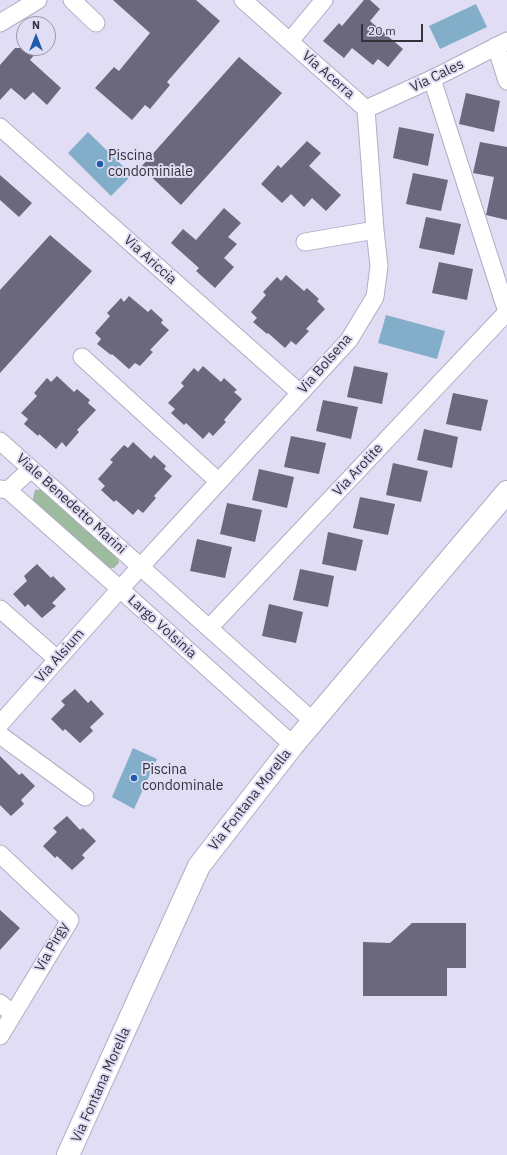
<!DOCTYPE html>
<html>
<head>
<meta charset="utf-8">
<style>
	body { margin:0 }
	#map { position:relative; width:507px; height:1155px; overflow:hidden; background:#e0ddf5; font-family:"IBM Plex Sans",sans-serif }
	canvas { display:block }
	.north { position:absolute; left:16px; top:16px; width:40px; height:40px; box-sizing:border-box; background:#e0ddf5; border:1px solid #9b99ab; border-radius:50%; rotate:0deg; font-size:11px; font-weight:700; line-height:16px; text-align:center; color:#33323b }
	.north::after { content:''; display:block; margin:auto; width:14px; height:18px; background:#1f5cae; clip-path:polygon(50% 0,100% 100%,50% 72%,0 100%) }
	.scale { position:absolute; left:361px; top:24px; width:62px; height:18px; box-sizing:border-box; border:2px solid #33323b; border-top:0; padding-left:5px; font-size:12px; line-height:14px; white-space:nowrap; color:#33323b; -webkit-text-stroke:3px #e0ddf5; paint-order:stroke }
</style>
</head>
<body>
<div id="map">
<canvas width="507" height="1155"></canvas>
<div class="north">N</div>
<div class="scale">20 m</div>
</div>
<script>
const ctx = document.querySelector('canvas').getContext('2d');
ctx.lineJoin = 'round';
function fill(path, color) { ctx.fillStyle = color; ctx.fill(path, 'evenodd'); }
const poly = rows => new Path2D(rows.map(r => 'M' + r).join(''));
function stroke(path, color, width, dash) { ctx.strokeStyle = color; ctx.lineWidth = width; ctx.lineCap = dash ? 'butt' : 'round'; ctx.setLineDash(dash || []); ctx.stroke(path); }
function drawText(font, color, halo, rows, align = 'center') {
  ctx.font = font + ' "IBM Plex Sans",sans-serif'; ctx.lineWidth = 4; ctx.setLineDash([]); ctx.textBaseline = 'middle'; ctx.strokeStyle = halo; ctx.fillStyle = color; for (const [text, x, y, turn = 0] of rows) {
    ctx.save(); ctx.translate(x, y); ctx.rotate((+turn || 0) * Math.PI / 180); ctx.textAlign = isNaN(turn) ? turn : align; if (halo) ctx.strokeText(text, 0, 0); ctx.fillText(text, 0, 0); ctx.restore();
  }
}
const green = poly([
	[43,489,118,554,119,563,114,568,107,568,32,502,35,490]
]);
const water = poly([
	[476,4,487,27,440,49,429,26],
	[88,132,132,175,111,196,68,153],
	[386,315,445,331,437,359,378,343],
	[133,748,157,759,134,809,112,797]
]);
const building = poly([
	[113,0,196,0,220,21,167,82,170,85,150,109,145,105,132,120,95,88,114,67,119,71,150,33],
	[364,0,370,0,380,9,370,21,403,49,388,67,378,59,373,65,352,48,344,58,323,41,339,23,342,26],
	[15,48,40,48,30,60,61,88,47,105,33,92,25,100,11,88,0,100,0,65],
	[239,57,282,93,181,205,141,167],
	[466,93,500,101,494,132,459,124],
	[399,127,434,134,428,166,393,158],
	[307,141,321,153,309,166,341,195,326,211,312,198,304,207,291,194,282,203,261,184,278,165,281,168],
	[480,142,507,147,507,220,486,215,494,177,473,173],
	[413,173,448,180,441,211,406,204],
	[0,175,32,203,19,217,0,200],
	[224,208,241,223,228,237,237,244,224,258,234,267,215,288,196,271,199,268,171,243,183,229,196,240],
	[426,217,461,224,454,255,419,248],
	[50,235,92,271,0,373,0,290],
	[439,262,473,269,467,300,432,293],
	[286,275,304,291,307,288,319,299,317,301,325,309,306,329,309,331,296,345,291,341,285,348,268,333,267,334,253,322,257,318,251,312,266,295,263,292,277,277,281,281],
	[129,296,148,312,151,309,163,320,161,323,169,330,150,350,153,352,140,366,135,363,129,369,112,354,111,355,97,344,101,339,95,333,110,316,107,313,121,298,124,302],
	[203,366,221,382,224,378,237,390,234,392,242,399,224,420,226,422,213,436,209,432,203,439,186,423,184,425,171,413,175,409,168,403,184,386,181,383,194,368,198,372],
	[354,366,388,373,382,404,347,397],
	[57,376,74,392,77,389,90,400,88,403,96,410,77,430,79,432,66,447,62,442,56,449,39,434,38,436,24,424,28,419,21,413,37,396,34,393,47,378,51,382],
	[453,393,488,400,481,431,446,424],
	[323,400,358,407,351,439,316,431],
	[424,429,458,437,452,468,417,460],
	[291,436,326,443,319,474,284,467],
	[133,442,151,459,154,455,166,466,164,469,172,476,154,496,156,498,143,513,138,509,133,515,116,500,114,502,101,490,105,486,98,479,113,462,110,460,124,445,128,448],
	[393,463,428,471,421,502,386,495],
	[259,469,294,477,287,508,252,500],
	[360,497,395,504,388,535,353,528],
	[227,503,262,510,255,542,220,534],
	[328,532,363,540,356,571,322,564],
	[197,539,232,547,225,578,190,571],
	[37,564,51,578,53,576,66,589,52,603,56,606,42,618,28,604,25,607,13,594,27,581,24,576],
	[300,569,334,576,328,607,293,600],
	[269,604,303,612,296,643,262,636],
	[75,689,88,703,91,700,104,714,90,727,93,731,80,743,65,729,63,731,51,719,65,705,61,701],
	[0,756,19,775,22,773,35,786,21,800,24,804,11,816,0,805],
	[67,816,80,830,83,828,96,841,82,855,85,858,72,870,57,856,55,858,43,846,57,832,53,828],
	[0,910,20,928,0,950],
	[412,923,466,923,466,968,447,968,447,996,363,996,363,942,390,943]
]);
const minor = poly([
	[72,0,96,23],
	[243,0,366,109],
	[0,23,38,0],
	[290,41,324,0],
	[496,46,507,81],
	[432,79,507,312],
	[366,109,432,79,507,41],
	[0,127,300,393],
	[305,242,375,230],
	[82,357,218,481],
	[0,441,314,722],
	[0,489,8,490,31,469],
	[0,609,57,659],
	[209,628,507,312],
	[0,724,120,589,8,490],
	[0,735,85,797],
	[293,745,120,589,349,340,375,297,379,266,375,230,366,109],
	[0,854,70,920,0,1036],
	[0,1003,13,1014]
]);
const tertiary = poly([
	[68,1155,199,866,293,745,507,492]
]);
const markers = [
	[100,164,4,"#1f5cae"],
	[134,778,4,"#1f5cae"]
];
const streetNames = [
	["Via Acerra",328,75,41],
	["Via Cales",437,76,-26],
	["Via Ariccia",150,260,42],
	["Via Bolsena",325,364,-49],
	["Via Arotite",358,470,-47],
	["Viale Benedetto Marini",71,504,42],
	["Largo Volsinia",162,627,42],
	["Via Alsium",60,656,-49],
	["Via Fontana Morella",250,800,-52],
	["Via Pirgy",52,947,-61],
	["Via Fontana Morella",101,1085,-66]
];
const poiNames = [
	["Piscina",108,156],
	["condominiale",108,172],
	["Piscina",142,770],
	["condominale",142,786]
];
fill(green, '#9cbb9f');
fill(water, '#82aeca');
fill(building, '#6b677c');
stroke(minor, '#b0adc4', 19);
stroke(tertiary, '#b0adc4', 24);
stroke(minor, '#fff', 17);
stroke(tertiary, '#fff', 22);
for (const [x, y, r, color] of markers) { const dot = new Path2D(); dot.arc(x, y, r, 0, 2 * Math.PI); ctx.fillStyle = color; ctx.fill(dot); stroke(dot, '#e0ddf5', 1.5); }
drawText('14px', '#33323b', '#e0ddf5', streetNames);
drawText('14px', '#33323b', '#e0ddf5', poiNames, 'left');
</script>
</body>
</html>
